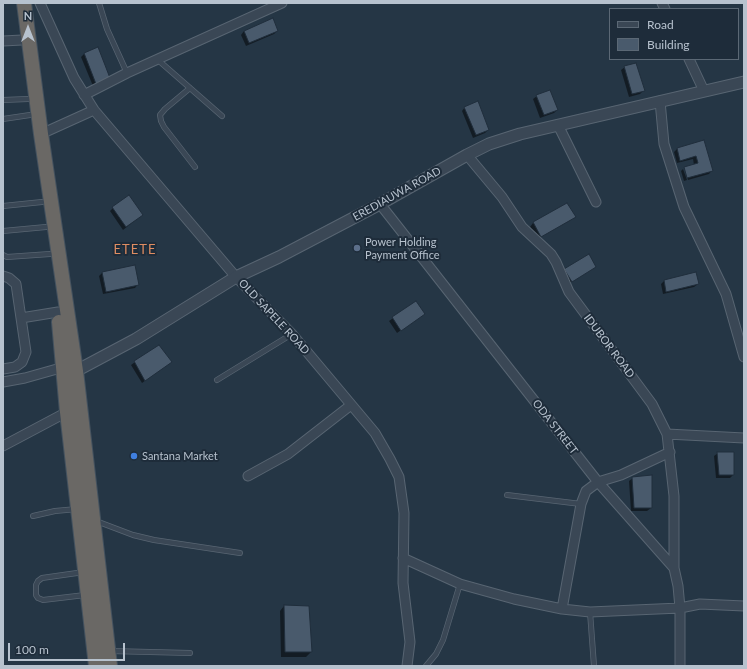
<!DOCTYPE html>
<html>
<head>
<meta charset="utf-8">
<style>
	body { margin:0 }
	#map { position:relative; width:747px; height:669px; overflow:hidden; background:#253645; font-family:Lato,sans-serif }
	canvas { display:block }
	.frame { position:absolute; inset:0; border:4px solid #b7c2ce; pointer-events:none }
	.legend { position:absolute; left:609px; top:8px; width:130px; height:52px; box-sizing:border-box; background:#1e2c3a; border:1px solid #5b6875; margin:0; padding:5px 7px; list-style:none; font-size:12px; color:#b7c2ce }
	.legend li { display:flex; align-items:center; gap:8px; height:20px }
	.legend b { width:20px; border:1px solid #5b6875 }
	.north { position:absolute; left:8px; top:8px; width:40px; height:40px; -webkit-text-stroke:3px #1e2c3a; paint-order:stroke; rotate:0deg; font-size:11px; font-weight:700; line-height:16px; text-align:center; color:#b7c2ce }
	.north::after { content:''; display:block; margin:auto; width:14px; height:18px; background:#b7c2ce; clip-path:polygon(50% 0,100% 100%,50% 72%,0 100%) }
	.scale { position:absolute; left:8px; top:643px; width:117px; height:18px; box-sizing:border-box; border:2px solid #b7c2ce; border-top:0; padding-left:5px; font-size:12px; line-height:14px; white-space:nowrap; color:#b7c2ce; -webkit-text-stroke:3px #1e2c3a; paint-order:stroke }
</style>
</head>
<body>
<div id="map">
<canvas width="747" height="669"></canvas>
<div class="frame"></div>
<ul class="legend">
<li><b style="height:5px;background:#3a4755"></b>Road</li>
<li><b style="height:11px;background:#495a6c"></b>Building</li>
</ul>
<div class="north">N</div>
<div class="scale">100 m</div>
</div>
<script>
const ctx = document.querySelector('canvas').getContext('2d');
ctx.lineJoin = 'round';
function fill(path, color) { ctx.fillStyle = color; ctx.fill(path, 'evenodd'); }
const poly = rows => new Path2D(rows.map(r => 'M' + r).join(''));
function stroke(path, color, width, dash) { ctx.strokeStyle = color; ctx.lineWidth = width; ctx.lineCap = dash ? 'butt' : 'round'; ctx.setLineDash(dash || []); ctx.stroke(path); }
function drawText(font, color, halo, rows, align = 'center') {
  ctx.font = font + ' Lato,sans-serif'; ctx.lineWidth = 4; ctx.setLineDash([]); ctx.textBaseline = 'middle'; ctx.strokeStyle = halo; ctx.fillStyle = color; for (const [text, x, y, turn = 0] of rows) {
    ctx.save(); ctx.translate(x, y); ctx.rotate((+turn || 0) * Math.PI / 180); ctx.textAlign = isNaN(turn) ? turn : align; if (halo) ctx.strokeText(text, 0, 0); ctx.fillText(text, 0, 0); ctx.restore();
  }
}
const shadow = poly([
	[244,31,277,31,274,34,246,46,241,35],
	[97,49,106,81,93,86,81,57,84,54],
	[625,67,643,91,640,94,629,97,621,70],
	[537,96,557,110,554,113,540,118,533,99],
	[465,107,488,130,485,133,473,138,462,111],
	[704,141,712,170,709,174,688,180,685,169,684,169,694,165,693,159,677,163,674,152,677,149],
	[683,169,687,180,684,181,681,171],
	[567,204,574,217,571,220,537,239,530,227,533,223],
	[113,208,142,215,123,230,110,211],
	[595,267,568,284,562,273,565,270],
	[102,273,138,284,135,288,103,294,99,276],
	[664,281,698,284,694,287,663,294,661,284],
	[416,302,424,314,397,333,389,321],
	[135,362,167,365,142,383,131,365],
	[718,453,733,475,730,478,716,478,714,456],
	[651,476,651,508,647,511,631,511,629,481,633,478],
	[284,606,308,607,311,652,306,657,281,657,280,611]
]);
const building = poly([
	[273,18,278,31,249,43,244,31,273,18],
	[98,47,110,78,96,84,84,53,98,47],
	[636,63,645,91,632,94,624,66,636,63],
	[550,90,558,110,544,115,536,95,550,90],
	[478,101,489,130,476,135,464,107,478,101],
	[704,140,713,171,687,178,684,167,698,163,696,156,680,161,677,148,704,140],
	[129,195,143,215,126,227,112,207,129,195],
	[567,203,576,217,541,237,533,222,567,203],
	[589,254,596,267,572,282,564,269,589,254],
	[135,265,139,285,106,292,102,272,135,265],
	[696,272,699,284,666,292,664,280,696,272],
	[416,301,425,314,401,331,392,317,416,301],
	[159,345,172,362,145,381,134,361,159,345],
	[717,452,734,452,734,475,719,475,717,452],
	[652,475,652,508,634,508,632,477,652,475],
	[284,605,309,606,312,652,285,652,284,605]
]);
const service = poly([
	[99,3,107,29,127,73],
	[158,60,222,116],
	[190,88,165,109,160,115,161,121,164,127,195,167],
	[3,100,28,99],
	[3,119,30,115],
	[3,206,42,202],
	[3,231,46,227],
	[3,255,7,257,50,254],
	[217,380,292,334],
	[507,495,581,504],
	[33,516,55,511,77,509],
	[96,521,133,535,154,540,240,553],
	[84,572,42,578,38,581,36,585,36,595,38,598,43,600,85,595],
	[590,612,594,666],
	[110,651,190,653],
	[426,666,436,654,443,640,460,584]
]);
const minor = poly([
	[40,3,74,78,94,110,236,277,292,334,375,433,390,459,399,477,404,513,403,583,410,642,407,666],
	[662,3,665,9],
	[3,41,22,40],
	[689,59,704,91],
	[84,95,127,73,282,3],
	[660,101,664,144,684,207,726,294,744,357],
	[558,125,596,202],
	[41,134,94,110],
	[467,155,502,197,522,227,551,254,556,262,569,292,652,404,667,434,674,496,674,568],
	[380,204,598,482,674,568,678,586,680,608,680,666],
	[3,276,9,278,16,284,21,318,58,312],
	[3,369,15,367,22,362,26,352,21,318],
	[3,382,25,378,64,367],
	[667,434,744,438],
	[3,446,67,412],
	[248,476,288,454,351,405],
	[403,558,460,584,514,599,562,609,590,612,680,608,700,604,744,606],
	[562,609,581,504,586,491,598,482,621,475,670,452]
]);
const tertiary = poly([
	[76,371,136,339,236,277,279,257,380,204,467,155,489,144,520,134,744,82]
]);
const trunk = poly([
	[24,3,41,134,76,371,110,666],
	[59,322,67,412,96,666]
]);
const markers = [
	[357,248,4,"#5c6f8a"],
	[134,456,4,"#3f7fe0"]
];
const streetNames = [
	["EREDIAUWA ROAD",397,194,-29],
	["OLD SAPELE ROAD",274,317,47],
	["IDUBOR ROAD",609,346,53],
	["ODA STREET",555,427,52]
];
const poiNames = [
	["Power Holding",365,242],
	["Payment Office",365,255],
	["Santana Market",142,456]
];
const quarterNames = [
	["ETETE",135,250]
];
fill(shadow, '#0007');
fill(building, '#495a6c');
stroke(building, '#202e3c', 1);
stroke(service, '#586572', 6);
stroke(minor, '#586572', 11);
stroke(tertiary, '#586572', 13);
stroke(trunk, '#44525f', 16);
stroke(service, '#3a4755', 4.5);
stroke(minor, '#3a4755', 9);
stroke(tertiary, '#3a4755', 11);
stroke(trunk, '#6a6865', 14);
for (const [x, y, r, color] of markers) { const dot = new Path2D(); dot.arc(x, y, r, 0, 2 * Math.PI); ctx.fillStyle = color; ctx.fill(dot); stroke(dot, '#1e2c3a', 1.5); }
drawText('11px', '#b7c2ce', '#1e2c3a', streetNames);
drawText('11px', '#b7c2ce', '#1e2c3a', poiNames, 'left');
ctx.letterSpacing = '1px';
drawText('13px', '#df8d62', '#1e2c3a', quarterNames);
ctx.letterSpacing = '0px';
</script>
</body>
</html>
